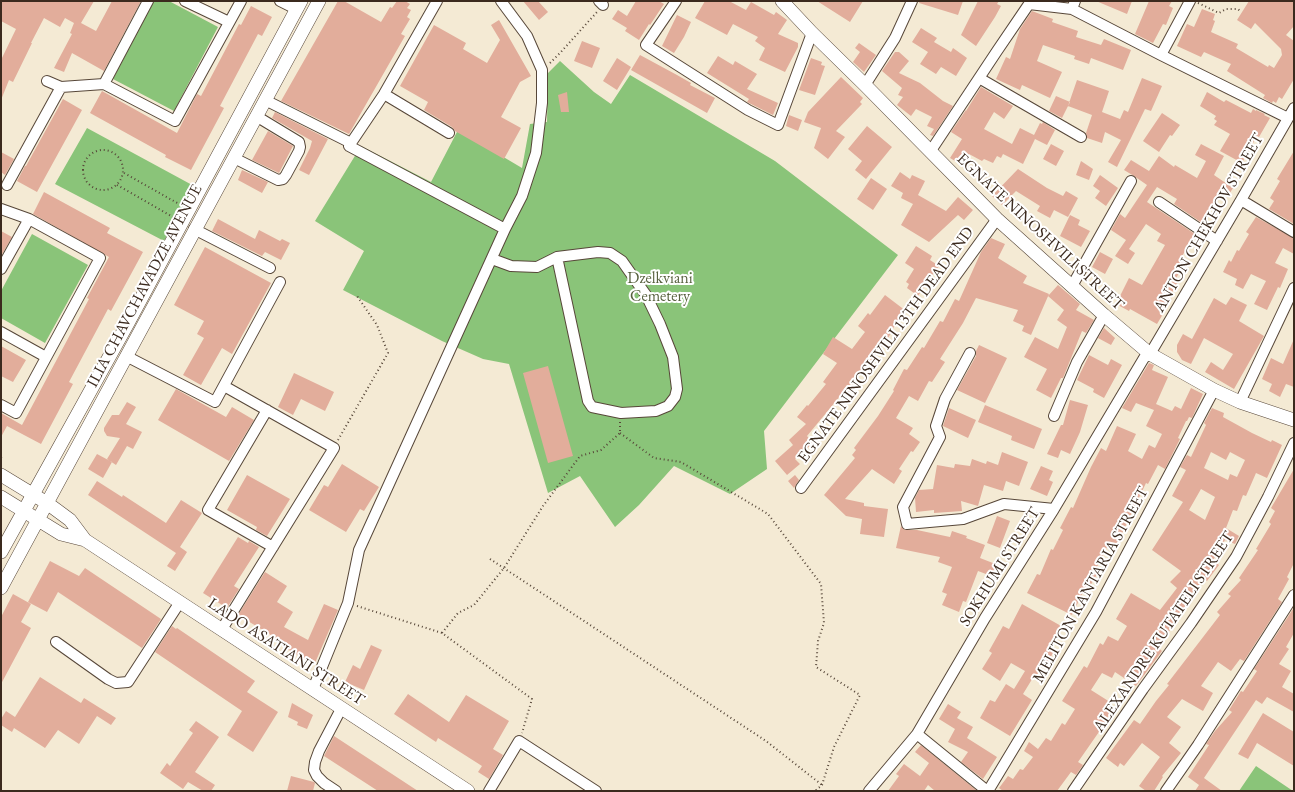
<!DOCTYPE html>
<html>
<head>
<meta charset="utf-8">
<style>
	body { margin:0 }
	#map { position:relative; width:1295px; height:792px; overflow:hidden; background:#f4ead4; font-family:"EB Garamond",serif }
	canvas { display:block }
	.frame { position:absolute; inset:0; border:2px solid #3b2a1e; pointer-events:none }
</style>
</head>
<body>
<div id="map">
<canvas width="1295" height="792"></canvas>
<div class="frame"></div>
</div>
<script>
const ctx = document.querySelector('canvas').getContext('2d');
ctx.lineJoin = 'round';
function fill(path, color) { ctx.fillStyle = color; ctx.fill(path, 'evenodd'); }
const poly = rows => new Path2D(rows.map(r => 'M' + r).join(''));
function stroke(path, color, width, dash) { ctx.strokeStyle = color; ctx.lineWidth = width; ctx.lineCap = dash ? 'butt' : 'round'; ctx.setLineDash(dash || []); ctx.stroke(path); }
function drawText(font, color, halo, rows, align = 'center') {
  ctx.font = font + ' "EB Garamond",serif'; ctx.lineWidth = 4; ctx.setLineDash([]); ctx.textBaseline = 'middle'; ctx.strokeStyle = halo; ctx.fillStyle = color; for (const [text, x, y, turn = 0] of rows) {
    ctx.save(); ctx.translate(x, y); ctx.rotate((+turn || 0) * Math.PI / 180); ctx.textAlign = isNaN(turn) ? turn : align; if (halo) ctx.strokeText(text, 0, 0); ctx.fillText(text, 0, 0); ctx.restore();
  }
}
const green = poly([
	[154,1,169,1,218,27,174,111,113,79],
	[560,61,594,92,611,104,630,75,775,161,898,255,764,431,767,469,730,494,674,466,639,505,615,527,580,476,548,493,509,364,483,359,442,341,343,290,364,251,315,221,361,146,431,182,458,130,522,168,530,124,547,122,548,73],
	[87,128,194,186,164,241,55,184],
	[32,234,88,265,45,343,1,318,1,291],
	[1256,766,1293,791,1239,791]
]);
const building = poly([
	[1,1,94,1,81,23,96,31,112,1,141,1,104,71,72,53,64,72,54,68,72,34,70,33,74,23,65,18,60,27,44,18,31,43,32,43,13,82,9,80,1,100,1,60,16,29,1,21],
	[338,1,344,1,381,22,390,7,392,8,397,1,405,1,410,4,407,8,411,10,407,17,410,19,401,34,405,36,349,134,281,101],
	[523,1,538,1,548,12,539,20],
	[636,1,659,1,664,4,650,25,649,24,639,40,625,31,627,28,612,19,618,10,627,16],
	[705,1,729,1,746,10,751,2,774,15,776,12,787,20,778,34,798,43,798,47,785,72,759,60,765,48,755,41,758,37,733,24,727,35,695,18],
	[817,1,863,1,850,22],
	[920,1,963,1,958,15,919,3],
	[978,1,999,1,997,4,1001,6,995,17,976,46,961,35],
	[1096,1,1132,1,1127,14],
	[1149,1,1172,1,1169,6,1173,8,1166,25,1163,24,1153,43,1135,34],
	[1249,1,1294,1,1294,26,1286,35,1294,41,1294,79,1282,99,1279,97,1276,103,1273,101,1272,103,1263,98,1265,95,1227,71,1231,64,1204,52,1201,57,1177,46,1187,24,1194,27,1202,9,1215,14,1213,20,1215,21,1211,32,1238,44,1236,48,1268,67,1269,65,1274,68,1282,55,1281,49,1255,23,1251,29,1237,20],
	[251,6,272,17,262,36,258,34,220,106,224,108,191,170,165,157,166,155,90,113,102,91,177,133,197,94,201,96,239,24,241,25],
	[1032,11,1053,19,1052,22,1078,31,1076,37,1101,45,1104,39,1131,50,1123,70,1091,58,1089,64,1074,59,1075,56,1043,45,1037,61,1062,72,1050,98,1022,85,1020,90,996,79,1006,57,1010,59,1020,29],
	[677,15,691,22,684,37,674,53,662,46],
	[499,20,531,76,520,82,501,117,521,128,504,159,455,131,452,127,424,110,428,102,400,86,434,25,466,43,463,49,487,63,500,40,491,25],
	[921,28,937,38,934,42,951,52,953,48,967,58,956,76,941,67,936,74,920,64,928,52,912,42],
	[582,41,600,48,592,68,574,61],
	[859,43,876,55,864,72,853,62,860,52,855,48],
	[895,52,899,52,909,61,899,73,920,83,943,101,953,106,933,136,930,135,934,129,927,126,932,117,916,109,911,116,897,105,903,97,898,95,902,88,882,71],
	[640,55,677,75,691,83,690,85,715,98,707,113,631,70],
	[718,56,733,65,735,61,757,74,747,89,778,103,773,115,747,102,749,99,707,73],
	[617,58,631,67,617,90,603,81],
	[811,58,822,62,821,65,825,66,815,95,799,90],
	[841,77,863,98,860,102,862,104,836,131,845,137,828,159,814,148,821,128,804,122,808,112],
	[1142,78,1162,86,1151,111,1145,109,1117,167,1108,162,1121,140,1105,132,1102,143,1087,138,1086,133,1092,115,1068,106,1077,80,1109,91,1102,112,1120,119,1124,110,1128,112],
	[981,87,1013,106,1004,119,994,112,984,129,1012,144,1020,128,1034,135,1040,123,1042,124,1043,122,1055,130,1047,145,1035,139,1023,164,1003,154,1001,158,997,156,993,163,984,159,982,161,969,154,962,165,950,158,962,139,951,132,966,110,966,111],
	[567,92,569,112,561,112,558,95],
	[1207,92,1224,102,1226,100,1251,113,1253,109,1256,111,1256,110,1265,114,1264,115,1270,118,1259,137,1257,136,1242,163,1220,151,1230,134,1214,125,1217,121,1214,119,1216,116,1200,106],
	[1056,96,1070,102,1062,118,1049,111],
	[63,99,82,110,37,192,17,181,25,166,26,166],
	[275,112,328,139,309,175,299,170,310,148,312,141,272,118],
	[1162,113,1180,125,1172,136,1170,135,1159,152,1143,141],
	[789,115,802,120,798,131,786,126],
	[867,126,892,147,866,179,855,170,862,161,848,149],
	[268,131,293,146,279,173,252,160],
	[1051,144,1064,151,1056,166,1043,159],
	[1201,144,1224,156,1214,175,1233,188,1228,196,1221,192,1202,223,1174,204,1177,199,1157,187,1147,202,1195,234,1181,258,1186,261,1175,280,1178,282,1169,298,1172,299,1157,324,1130,309,1129,311,1116,304,1129,278,1142,285,1165,245,1157,241,1161,234,1146,224,1129,249,1135,253,1128,264,1115,256,1126,240,1111,230,1120,214,1125,218,1147,185,1134,176,1124,170,1131,160,1149,171,1159,156,1174,167,1175,165,1197,178,1206,161,1195,155],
	[1294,151,1294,224,1269,209,1274,201,1270,198,1280,181,1277,179],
	[1,152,14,159,5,175,1,172],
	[1081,161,1093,169,1089,180,1076,175],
	[1018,169,1047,188,1063,196,1066,191,1078,198,1068,217,1054,210,1050,218,1037,211,1040,206,1016,191,1002,205,992,196],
	[242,170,268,182,262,193,238,180],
	[900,172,910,179,912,175,925,181,918,195,946,211,958,197,973,210,964,220,958,215,929,242,901,225,913,204,901,198,903,193,891,186],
	[1100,175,1118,188,1106,206,1095,198,1100,191,1093,186],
	[871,178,887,189,873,210,857,199],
	[44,192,110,228,107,233,143,252,111,311,108,309,69,382,73,384,41,444,7,426,1,437,1,413,22,425,89,299,87,298,109,257,33,214],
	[1070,215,1080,220,1078,225,1090,231,1081,247,1060,236],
	[1256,217,1294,238,1294,254,1283,248,1275,263,1288,269,1280,288,1278,287,1267,310,1254,304,1266,281,1251,274,1243,289,1235,285,1237,279,1223,272,1229,260,1231,262,1237,250,1239,251,1249,234,1246,232],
	[218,219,255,239,259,230,280,241,282,239,290,243,281,260,265,252,262,256,212,231],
	[1,231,12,237,1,256],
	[991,238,1005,244,998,258,1027,276,1023,283,1049,294,1031,335,1022,331,1024,326,1013,321,1018,310,976,298,963,323,940,359,945,362,932,382,929,381,918,401,909,396,896,418,913,428,909,434,920,442,913,452,911,451,899,469,902,471,894,484,872,469,845,499,864,503,864,506,888,509,884,537,860,534,862,519,846,516,824,495,855,458,852,455,856,450,854,448,878,416,894,391,893,390,904,369,907,370,922,347,924,348,940,321,943,322,955,299,959,301,981,252],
	[916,246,932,256,930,260,939,266,918,296,907,288,909,284,906,282,914,269,905,263],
	[205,247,271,283,232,354,222,348,201,385,183,375,204,338,197,334,204,321,174,305],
	[1100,252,1113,259,1105,274,1092,267],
	[1058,285,1080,304,1076,310,1094,320,1086,333,1082,331,1063,378,1061,378,1051,398,1036,390,1047,369,1024,357,1035,337,1058,349,1067,327,1057,320,1064,310,1048,296],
	[885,295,906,311,891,331,892,332,872,361,870,359,853,381,856,384,845,398,841,395,807,436,813,443,795,459,800,464,787,475,775,461,793,445,789,440,806,424,797,417,807,405,808,406,826,384,823,382,837,363,823,354,833,337,852,349,865,332,858,326,868,313,870,315],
	[1231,297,1247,305,1239,321,1264,336,1234,389,1205,372,1211,362,1223,370,1233,354,1204,338,1191,364,1182,360,1177,352,1177,345,1183,334,1192,339,1214,298,1226,305],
	[1104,328,1115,338,1111,345,1098,338],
	[1294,339,1294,387,1286,384,1280,397,1269,391,1272,384,1262,379,1271,358,1283,364],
	[979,345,1007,358,985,403,957,390,976,356,976,351],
	[1,346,26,360,13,382,1,376],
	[1089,355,1108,365,1111,359,1122,365,1104,398,1093,392,1094,389,1077,380],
	[1149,363,1154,365,1152,370,1168,377,1156,404,1172,411,1175,406,1181,409,1191,388,1203,394,1192,418,1189,417,1187,421,1186,421,1178,438,1180,439,1165,469,1158,465,1148,484,1146,483,1115,548,1108,545,1096,569,1099,571,1090,586,1087,584,1072,615,1027,593,1037,574,1040,575,1051,549,1053,550,1063,530,1060,528,1071,507,1073,508,1091,467,1101,448,1106,451,1117,426,1136,434,1128,451,1142,459,1149,445,1155,448,1162,434,1146,426,1154,410,1136,403,1131,412,1122,408],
	[548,366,573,456,548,463,523,373],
	[294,373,334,392,325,411,301,399,293,415,278,407],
	[176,389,226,417,232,407,254,420,229,461,158,420],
	[1070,400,1088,405,1080,432,1070,454,1061,450,1058,458,1047,454,1061,425,1063,425],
	[127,402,136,407,126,424,142,432,133,449,127,446,116,465,107,459,120,438,107,436,104,431,104,428,112,415,119,415],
	[985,405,1042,429,1034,449,1011,440,1012,436,978,422],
	[949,408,976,420,968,438,943,426],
	[1212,408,1224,413,1223,417,1252,433,1271,442,1272,440,1282,445,1267,478,1256,473,1246,496,1243,495,1237,511,1233,510,1226,528,1239,536,1235,544,1225,540,1213,560,1219,565,1207,581,1205,580,1182,603,1186,606,1169,629,1170,630,1157,647,1162,651,1136,686,1115,672,1112,678,1102,673,1091,690,1110,702,1106,708,1111,711,1101,729,1078,762,1083,765,1076,775,1071,772,1057,791,1003,791,999,788,1008,776,1013,779,1020,769,1023,770,1033,757,1024,751,1029,742,1038,749,1046,738,1051,741,1062,723,1065,725,1075,709,1062,701,1084,666,1087,668,1100,643,1103,645,1108,636,1118,641,1127,626,1116,619,1131,593,1160,610,1177,588,1170,582,1181,571,1152,550,1183,502,1172,496,1186,470,1180,467,1187,455,1191,457,1206,425,1204,423],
	[1211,452,1226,460,1230,452,1245,460,1237,477,1230,474,1228,480,1204,468],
	[1201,489,1215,497,1205,520,1189,510],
	[1002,452,1028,462,1019,486,1006,481,1003,491,984,485,978,506,961,501,962,511,934,513,934,510,916,512,915,498,919,490,933,489,937,465,954,468,955,464,970,466,972,459,986,464,987,461,998,465],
	[97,454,112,462,103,478,88,469],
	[342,464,379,487,364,511,360,509,346,532,309,510,324,485,328,487],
	[1041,466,1053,471,1049,480,1053,482,1047,496,1030,489],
	[1294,469,1294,563,1287,577,1289,579,1278,599,1282,602,1244,661,1240,659,1231,671,1218,662,1201,686,1213,693,1203,711,1182,699,1167,717,1181,727,1169,743,1181,753,1162,776,1163,777,1154,791,1146,791,1139,786,1160,757,1142,743,1124,766,1120,763,1118,767,1106,758,1134,720,1140,724,1156,701,1169,685,1167,684,1220,615,1217,612,1231,596,1228,594,1241,580,1239,578,1258,550,1256,549,1271,524,1269,522,1275,511,1271,508],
	[247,475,290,499,267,536,256,530,257,527,227,510],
	[795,475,799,480,794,488,788,481],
	[97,481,122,497,123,495,166,523,181,500,202,513,180,547,187,552,175,571,167,566,176,553,88,495],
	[997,516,1010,521,1000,548,987,543],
	[901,526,905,530,917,530,950,537,952,531,967,536,966,538,985,545,980,558,998,565,994,577,978,571,966,602,963,601,959,612,942,605,947,594,942,592,952,567,938,562,940,557,896,548],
	[238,537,248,543,249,541,259,547,234,586,239,589,227,608,203,593],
	[50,561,79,576,85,568,161,619,142,648,58,592,47,612,28,602],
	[265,572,287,586,277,602,293,612,284,627,308,640,324,604,338,610,315,663,301,657,282,646,284,643,238,615],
	[13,594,31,604,21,622,31,628,1,684,1,617],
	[1022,604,1063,627,1050,650,1054,651,1047,664,1044,662,1036,677,1034,676,1023,694,1032,700,1010,736,980,718,990,700,995,702,1006,684,1014,689,1025,671,1011,663,1000,681,982,669,992,653,989,651,1003,626,1009,629],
	[1293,609,1294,610,1294,633,1286,647,1289,649,1279,664,1291,671,1282,687,1294,694,1294,712,1267,697,1262,704,1256,700,1204,778,1222,791,1195,791,1199,785,1188,777,1209,745,1206,744,1215,731,1232,712,1229,710,1241,691,1243,692,1257,671,1254,669],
	[172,626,176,629,177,628,255,681,247,692,278,712,253,752,227,735,242,711,155,652],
	[371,645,382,650,364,690,345,682,353,665,360,669],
	[40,677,81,703,84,698,116,718,111,725,97,716,79,744,58,730,45,748,14,728,12,732,1,725,1,719,6,711,15,717],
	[408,694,449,722,466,695,509,721,493,749,503,755,489,779,478,772,482,766,438,738,436,742,394,714],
	[292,703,313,715,307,729,297,725,298,722,288,717],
	[948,704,961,712,957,718,973,727,967,738,997,757,983,779,961,762,968,752,948,742,955,729,939,719],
	[1263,713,1294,732,1294,766,1257,743,1248,759,1238,754],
	[196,721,219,737,195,772,215,785,211,791,203,791,188,782,183,789,160,773,167,763,170,766,193,733,189,730],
	[334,736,418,791,378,791,324,756],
	[921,745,976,790,975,791,935,791,928,785,924,791,888,791,899,776,896,774,904,764,920,776,929,763,915,752],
	[291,776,314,782,315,783,313,791,287,791]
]);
const path = poly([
	[1198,3,1219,13,1226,9,1238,9,1240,11],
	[550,63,561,52,597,12],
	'83 170a20 20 0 1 1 40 0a20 20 0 1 1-40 0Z',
	[124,173,179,204],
	[117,185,173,217],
	[620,433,654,458,681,462,768,514,821,584,824,623,818,641,816,667,860,695,834,747,822,785,815,791],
	[338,440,388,353,377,325,357,296],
	[1,458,3,459],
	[490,559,766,741,822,785],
	[357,606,442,633,532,699,522,733],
	[442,633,458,613,474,605,504,568,543,506,580,456,601,450,620,433,620,422]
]);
const minor = poly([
	[148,1,104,84,175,121,241,1],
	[185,1,229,22],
	[280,1,296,9],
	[437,1,384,94,349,146,505,229],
	[599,1,603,5],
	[676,1,646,45,748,110,778,125,812,33],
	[1072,9,1161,55,1288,118],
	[1161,55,1190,1],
	[979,78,1081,137],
	[47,81,61,87],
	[865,85,895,38,912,1],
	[384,94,449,133],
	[265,100,351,143],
	[930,152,997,51,1029,4,1072,9,1075,1],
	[234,158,278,180,283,179,286,175,299,151,300,147,299,142,256,116],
	[7,185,61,87,104,84],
	[1241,200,1294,232],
	[1159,202,1217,241],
	[1,209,29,219,100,258,16,413,1,405],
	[194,229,270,268],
	[492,259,511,266,537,267,557,257,598,252,610,253,622,261,646,295,660,324,673,357,677,389,675,397,668,406,656,411,621,413,592,407,588,401,557,257],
	[1,269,29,219],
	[1072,286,1131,181],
	[1,332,46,357],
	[970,353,945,399,936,426,940,437,903,507,907,524,963,519,1004,504,1054,509],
	[126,356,215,402,280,282],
	[1240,402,1294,288],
	[267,410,208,510,273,547],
	[1054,416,1077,362,1104,315],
	[801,488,997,219],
	[222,629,334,448,224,386],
	[56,642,108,679,116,683,128,682,180,602],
	[313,689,348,603,359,550,505,229,522,196,536,153,542,103,542,70,527,36,501,1],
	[917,734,987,791],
	[336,791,324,783,317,776,314,770,315,762,319,751,341,709],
	[489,791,519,741,596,791],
	[869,791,917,734,985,618,1054,509,1144,358,1150,354,1241,200,1294,108],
	[988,791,1096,612,1214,390],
	[1073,791,1143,689,1191,623,1236,557,1268,497,1294,443],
	[1166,791,1198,745,1294,595]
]);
const major = poly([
	[782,1,812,33,865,85,997,219,1104,315,1150,354,1214,390,1240,402,1294,420],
	[1,475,47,503,70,520,85,540],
	[1,497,61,534,85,540,468,791],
	[1,552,128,323,301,1],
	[1,588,319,1]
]);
const streetNames = [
	["ANTON CHEKHOV STREET",1209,223,-60],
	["EGNATE NINOSHVILI STREET",1040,232,43],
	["ILIA CHAVCHAVADZE AVENUE",145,286,-62],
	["EGNATE NINOSHVILI 13TH DEAD END",886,345,-54],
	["SOKHUMI STREET",1000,567,-58],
	["MELITON KANTARIA STREET",1091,585,-61],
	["ALEXANDRE KUTATELI STREET",1164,632,-56],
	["LADO ASATIANI STREET",286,652,33]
];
const parkNames = [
	["Dzelkviani",660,279],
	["Cemetery",660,297]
];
fill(green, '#8ac479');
fill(building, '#e2ad9b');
stroke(minor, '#574739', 12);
stroke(major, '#574739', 14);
stroke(path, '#574739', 2, [1, 3]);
stroke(minor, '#fff', 10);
stroke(major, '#fff', 13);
drawText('16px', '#3b2a1e', '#fff', streetNames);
drawText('16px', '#57603e', '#fff', parkNames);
</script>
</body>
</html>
